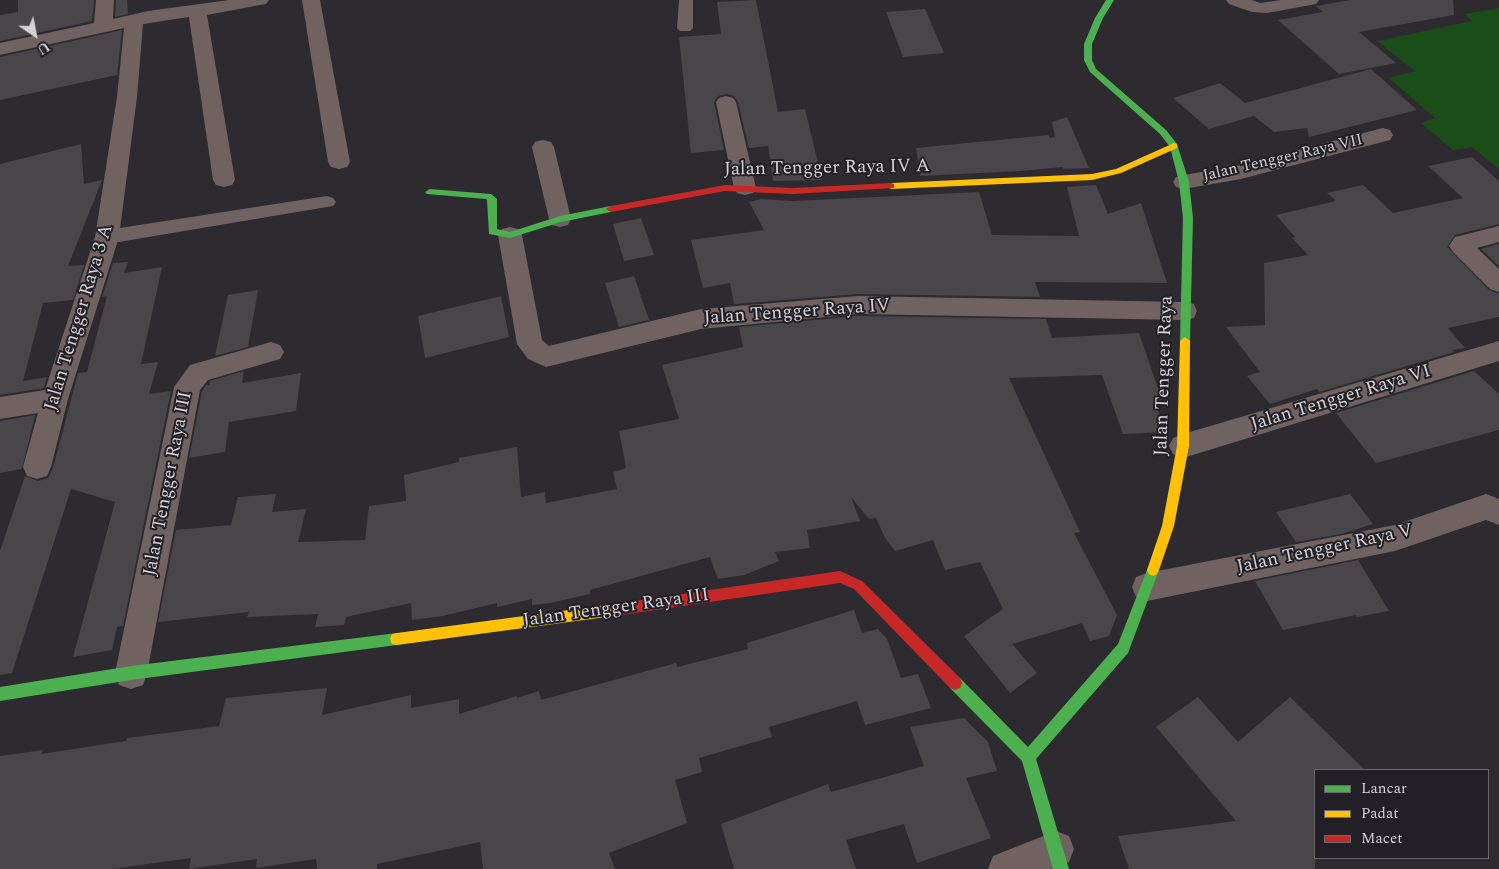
<!DOCTYPE html>
<html>
<head>
<meta charset="utf-8">
<style>
	body { margin:0 }
	#map { position:relative; width:1499px; height:869px; overflow:hidden; background:#2d2b2f; font-family:Spectral,serif }
	canvas { display:block }
	.legend { position:absolute; left:1314px; top:769px; width:175px; height:90px; box-sizing:border-box; background:#222026; border:1px solid #69676c; margin:0; padding:6px 9px; list-style:none; font-size:15px; color:#d4d2d6 }
	.legend li { display:flex; align-items:center; gap:10px; height:25px }
	.legend b { width:25px; border:1px solid #69676c }
	.north { position:absolute; left:10px; top:10px; width:50px; height:50px; -webkit-text-stroke:4px #222026; paint-order:stroke; rotate:147deg; font-size:14px; font-weight:700; line-height:20px; text-align:center; color:#d4d2d6 }
	.north::after { content:''; display:block; margin:auto; width:18px; height:22px; background:#d4d2d6; clip-path:polygon(50% 0,100% 100%,50% 72%,0 100%) }
</style>
</head>
<body>
<div id="map">
<canvas width="1499" height="869"></canvas>
<ul class="legend">
<li><b style="height:6px;background:#4caf50"></b>Lancar</li>
<li><b style="height:6px;background:#ffc107"></b>Padat</li>
<li><b style="height:6px;background:#c62828"></b>Macet</li>
</ul>
<div class="north">U</div>
</div>
<script>
const ctx = document.querySelector('canvas').getContext('2d');
ctx.lineJoin = 'round';
function fill(path, color) { ctx.fillStyle = color; ctx.fill(path, 'evenodd'); }
const poly = rows => new Path2D(rows.map(r => 'M' + r).join(''));
function drawText(font, color, halo, rows, align = 'center') {
  ctx.font = font + ' Spectral,serif'; ctx.lineWidth = 4; ctx.setLineDash([]); ctx.textBaseline = 'middle'; ctx.strokeStyle = halo; ctx.fillStyle = color; for (const [text, x, y, turn = 0] of rows) {
    ctx.save(); ctx.translate(x, y); ctx.rotate((+turn || 0) * Math.PI / 180); ctx.textAlign = isNaN(turn) ? turn : align; if (halo) ctx.strokeText(text, 0, 0); ctx.fillText(text, 0, 0); ctx.restore();
  }
}
const green = poly([
	[1499,8,1499,169,1472,147,1453,150,1421,123,1435,118,1389,78,1415,71,1377,41,1472,21,1465,14]
]);
const building = poly([
	[18,0,94,0,92,21,0,41,0,15,18,12],
	[116,0,127,0,128,14,115,17],
	[756,0,778,112,805,109,822,180,773,181,768,146,749,148,738,102,734,96,727,94,718,96,714,102,724,150,691,153,679,37,721,34,717,2],
	[1350,0,1453,0,1454,15,1359,32,1396,63,1339,74,1278,20,1323,12,1316,6],
	[925,9,944,53,903,57,886,12],
	[122,30,117,75,0,100,0,57],
	[1371,69,1417,110,1309,137,1307,128,1274,132,1254,116,1209,129,1173,98,1220,83,1245,103],
	[1067,117,1089,168,1063,169,1063,167,1021,171,920,176,916,148,1049,135,1050,138,1055,137,1052,122],
	[81,144,84,184,102,180,68,266,84,265,73,300,43,303,23,381,47,377,44,388,0,395,0,164],
	[1472,157,1499,181,1499,224,1455,235,1447,247,1489,290,1499,294,1499,317,1448,328,1465,348,1452,350,1454,352,1319,392,1317,389,1270,404,1247,376,1260,372,1226,327,1265,325,1264,263,1308,255,1292,238,1295,237,1276,215,1336,201,1327,193,1363,185,1393,213,1463,198,1428,166],
	[1096,185,1108,214,1141,203,1167,283,1035,282,1040,297,858,294,734,304,730,283,703,288,691,240,764,230,749,202,761,199,793,201,979,192,992,235,1079,236,1067,187],
	[641,218,654,255,624,261,613,224],
	[1499,244,1499,266,1481,249],
	[128,262,124,273,162,267,141,364,158,362,149,394,171,391,123,626,117,627,112,650,73,657,115,502,71,489,12,673,0,675,0,551,25,476,38,481,48,478,53,468,78,373,87,372,107,296,102,297,113,263],
	[634,276,649,320,619,327,605,283],
	[258,290,248,347,215,356,228,295],
	[501,296,509,337,425,358,418,316],
	[858,316,1046,319,1052,338,1139,333,1163,403,1155,403,1166,432,1123,434,1102,375,1009,378,1080,532,1074,533,1117,615,1109,636,1090,641,1082,623,1012,644,1037,673,1010,693,964,636,1003,609,980,562,945,570,933,540,895,551,885,538,876,518,869,519,851,497,860,521,807,530,810,548,775,552,779,561,744,575,718,579,710,557,590,590,590,594,550,603,532,605,532,599,497,607,497,603,443,616,412,620,411,603,346,617,344,625,315,627,318,614,247,617,249,612,158,622,176,530,231,525,238,497,276,494,272,512,306,509,298,542,365,540,369,506,406,501,404,475,459,462,459,458,517,447,521,497,545,492,546,503,617,489,613,472,626,468,619,431,679,419,662,365,743,347,739,327],
	[244,371,242,383,301,373,296,411,229,422,225,452,189,458,202,391,206,385,209,385,210,381],
	[1474,371,1499,394,1499,430,1376,463,1336,413],
	[35,415,22,469,0,473,0,421],
	[1350,494,1373,524,1341,534,1296,542,1276,512],
	[1358,560,1389,611,1357,617,1356,615,1283,630,1255,581],
	[854,610,862,633,878,629,887,639,901,678,918,674,931,708,865,725,857,701,769,727,772,737,699,758,702,772,675,780,687,823,609,853,615,869,483,869,480,842,377,864,377,869,317,869,316,859,256,868,257,859,189,869,191,858,112,869,0,869,0,756,43,750,41,754,126,741,127,738,219,726,226,698,327,688,322,715,411,695,411,708,459,699,459,714,517,696,517,698,539,691,541,700,676,663,677,667,748,649,747,643],
	[1198,697,1238,742,1290,697,1365,770,1315,770,1315,869,1129,869,1118,836,1236,821,1156,727],
	[964,718,988,742,997,771,966,778,991,838,917,863,904,824,846,840,856,869,734,869,721,824,828,784,831,792,924,766,910,727]
]);
const lane = poly([
	[679,0,693,0,693,28,690,31,680,31,677,28,679,0],
	[327,196,333,198,336,202,333,206,107,244,100,242,98,237,100,232,107,230,327,196]
]);
const street = poly([
	[96,0,114,0,113,19,148,11,229,0,269,0,266,4,260,5,207,15,235,180,232,185,224,187,216,185,213,180,189,17,143,24,137,97,119,237,68,399,51,467,47,476,37,479,27,476,23,467,38,413,0,419,0,397,45,390,95,237,117,97,124,28,0,55,0,43,94,23,96,0],
	[302,0,320,0,350,162,347,167,339,169,331,167,328,162,302,0],
	[1226,0,1252,0,1260,3,1281,0,1319,0,1316,4,1267,13,1252,12,1229,4,1226,0],
	[726,96,733,98,736,102,756,188,753,193,745,195,737,193,734,188,716,102,719,98,726,96],
	[1383,128,1390,130,1393,135,1390,140,1241,179,1184,189,1176,187,1173,182,1176,177,1184,175,1241,165,1383,128],
	[543,140,551,142,554,147,571,219,568,225,560,227,552,225,549,219,532,147,535,142,543,140],
	[1499,226,1499,242,1477,248,1499,269,1499,292,1490,289,1453,252,1449,246,1455,237,1499,226],
	[510,227,518,229,522,235,542,340,549,346,701,309,858,296,1185,302,1194,304,1197,311,1194,318,1185,320,858,314,701,329,546,367,528,359,517,344,498,235,502,229,510,227],
	[1499,341,1499,361,1183,458,1173,454,1169,446,1173,438,1183,434,1499,341],
	[271,342,280,345,284,352,280,359,208,380,200,390,147,673,143,685,131,689,119,685,115,673,174,387,190,365,271,342],
	[1486,494,1499,499,1499,525,1486,520,1395,551,1147,601,1136,597,1132,587,1136,577,1147,573,1395,525,1486,494],
	[1056,831,1069,836,1074,849,1069,862,1052,869,988,869,993,856,1056,831]
]);
const fast = poly([
	[1106,0,1114,0,1103,18,1092,44,1092,60,1096,69,1166,130,1177,144,1189,182,1193,218,1190,341,1185,345,1180,341,1183,218,1179,182,1170,147,1160,134,1090,72,1084,60,1084,44,1095,18,1106,0],
	[430,189,491,194,497,199,497,229,510,232,560,216,611,206,616,209,611,212,561,222,510,238,489,234,487,200,486,199,427,194,425,192,430,189],
	[1153,564,1157,566,1159,570,1128,653,1036,759,1069,869,1053,869,1022,761,950,688,948,683,950,678,955,676,960,678,1028,747,1118,644,1147,570,1149,566,1153,564],
	[397,633,402,634,404,639,402,644,397,645,131,680,0,701,0,687,131,666,397,633]
]);
const slow = poly([
	[1174,143,1177,144,1177,148,1121,173,1092,180,891,189,886,186,891,183,1092,174,1116,169,1174,143],
	[1185,337,1190,341,1189,446,1174,526,1159,570,1157,574,1153,576,1149,574,1147,570,1162,526,1177,446,1180,341,1185,337],
	[621,603,626,605,627,609,626,613,621,615,397,645,392,644,390,639,392,634,397,633,621,603]
]);
const jam = poly([
	[891,183,894,184,894,188,793,194,725,191,611,212,606,209,611,206,725,185,793,188,891,183],
	[840,571,862,581,960,678,962,683,960,688,955,690,950,688,854,589,840,583,621,615,616,613,615,609,616,605,621,603,840,571]
]);
const farStreetnames = [
	["Jalan Tengger Raya VII",1283,159,-13]
];
const streetNames = [
	["Jalan Tengger Raya IV A",827,169,-1],
	["Jalan Tengger Raya IV",797,313,-4],
	["Jalan Tengger Raya 3 A",80,318,-73],
	["Jalan Tengger Raya",1165,376,-88],
	["Jalan Tengger Raya VI",1341,399,-17],
	["Jalan Tengger Raya III",169,484,-79],
	["Jalan Tengger Raya V",1325,550,-12],
	["Jalan Tengger Raya III",616,609,-8]
];
fill(green, '#1b4d19');
fill(building, '#484649');
fill(lane, '#6f6261');
fill(street, '#6f6261');
fill(fast, '#4caf50');
fill(slow, '#ffc107');
fill(jam, '#c62828');
drawText('16px', '#d4d2d6', '#222026', farStreetnames);
drawText('19px', '#d4d2d6', '#222026', streetNames);
</script>
</body>
</html>
